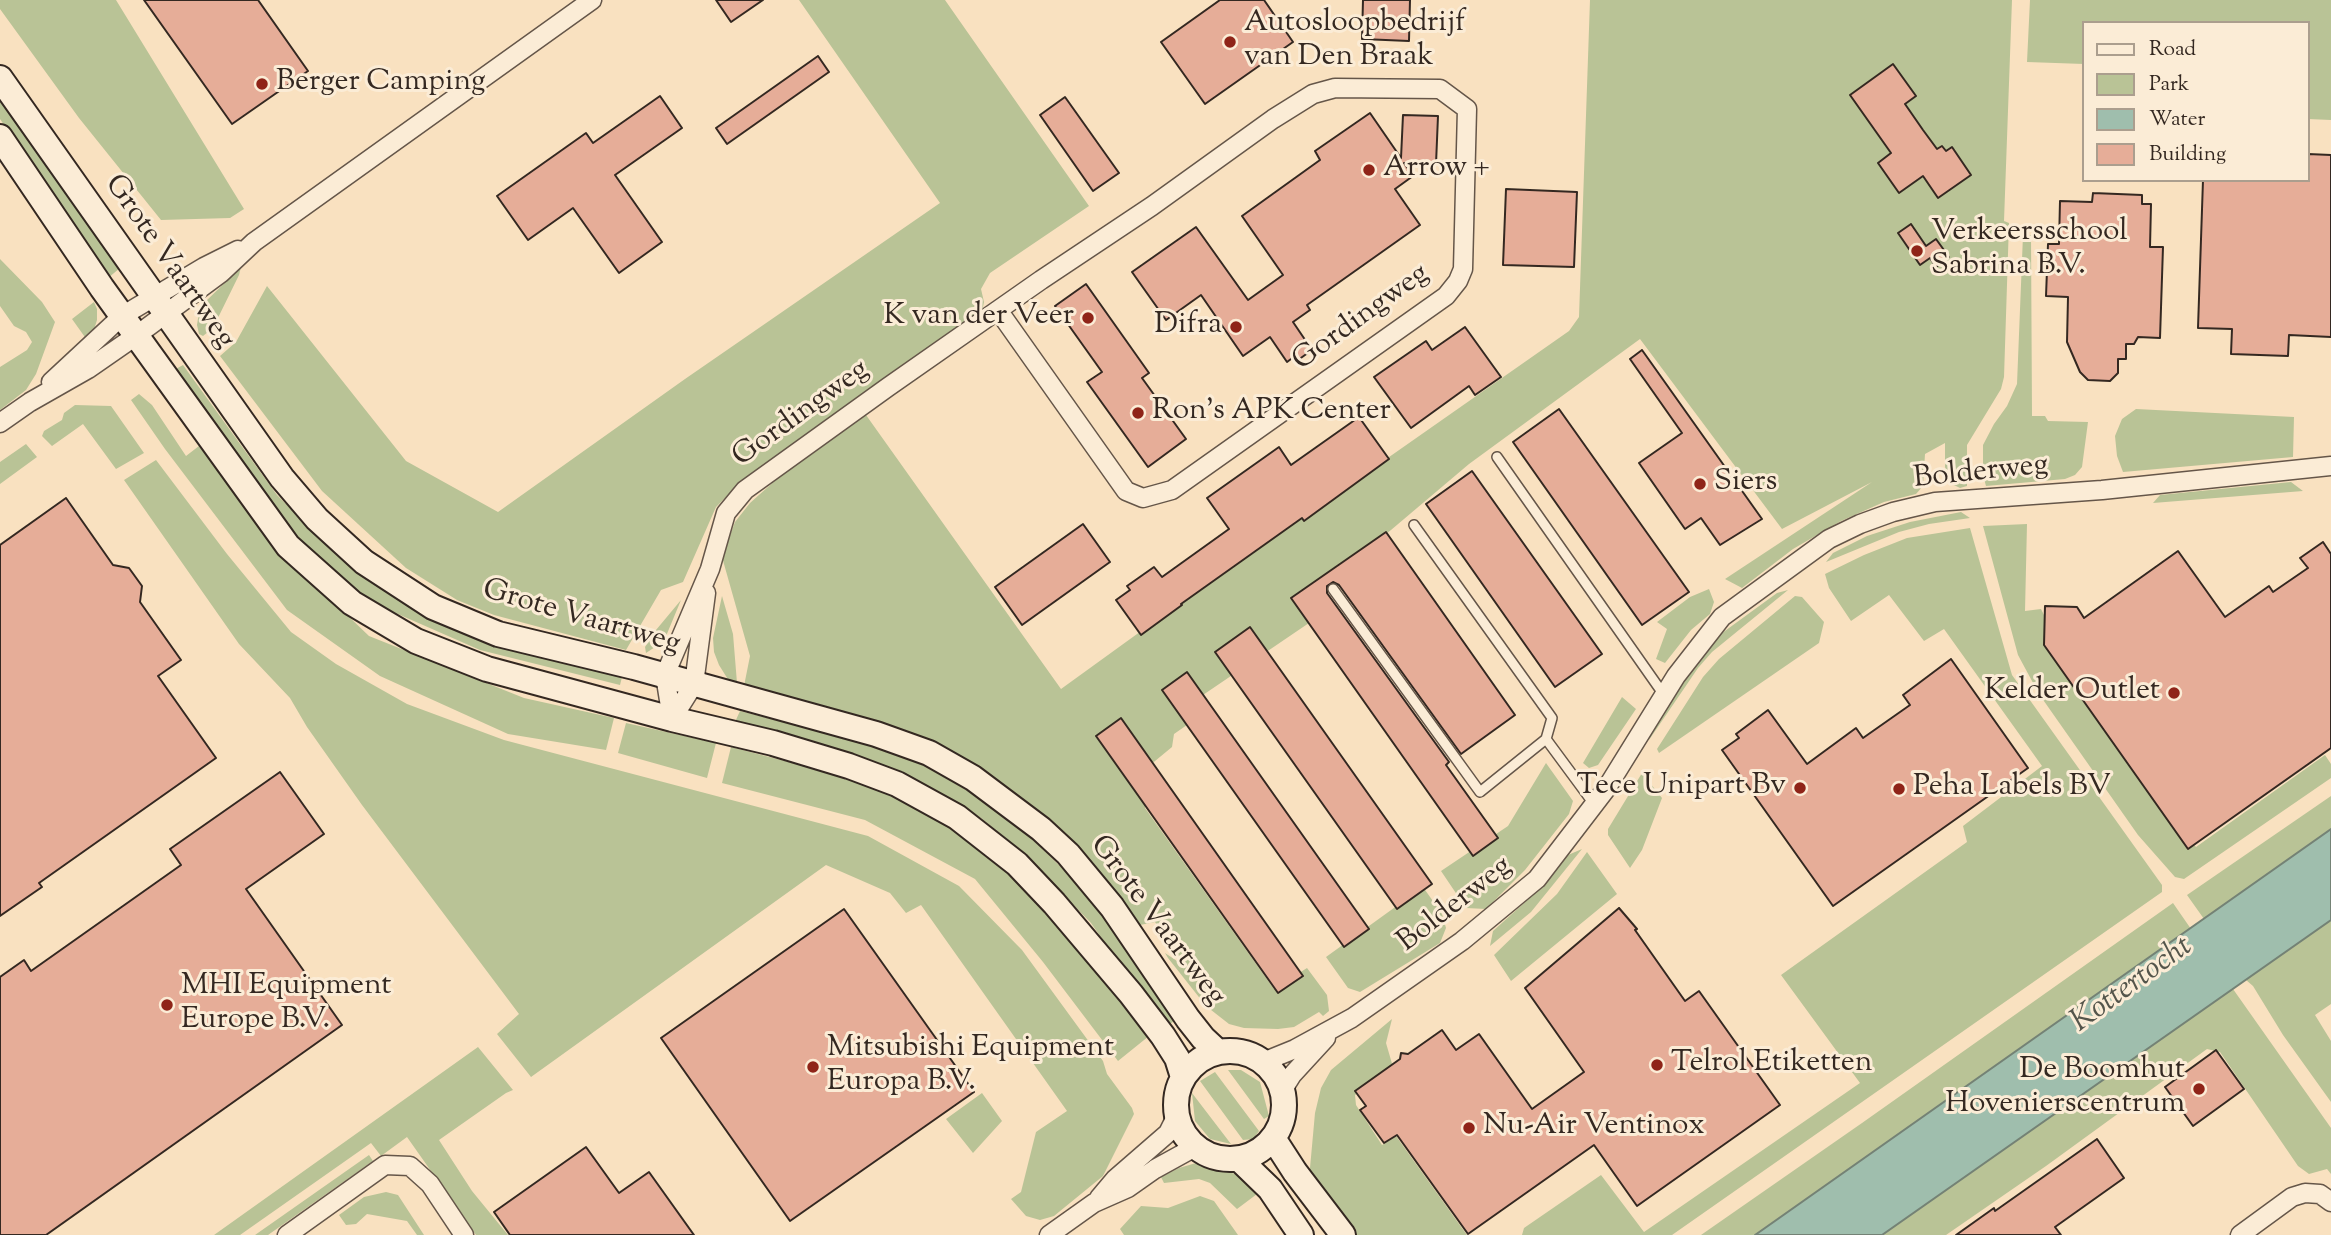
<!DOCTYPE html>
<html>
<head>
<meta charset="utf-8">
<style>
	body { margin:0 }
	#map { position:relative; width:2331px; height:1235px; overflow:hidden; background:#f9e1c0; font-family:"Sorts Mill Goudy",serif }
	canvas { display:block }
	.legend { position:absolute; left:2082px; top:21px; width:228px; height:161px; box-sizing:border-box; background:#fbecd6; border:2px solid #ab9e8e; margin:0; padding:9px 12px; list-style:none; font-size:21px; color:#342821 }
	.legend li { display:flex; align-items:center; gap:14px; height:35px }
	.legend b { width:35px; border:2px solid #ab9e8e }
</style>
</head>
<body>
<div id="map">
<canvas width="2331" height="1235"></canvas>
<ul class="legend">
<li><b style="height:9px;background:#fbecd6"></b>Road</li>
<li><b style="height:19px;background:#b9c396"></b>Park</li>
<li><b style="height:19px;background:#9fbead"></b>Water</li>
<li><b style="height:19px;background:#e6ad98"></b>Building</li>
</ul>
</div>
<script>
const ctx = document.querySelector('canvas').getContext('2d');
ctx.lineJoin = 'round';
function fill(path, color) { ctx.fillStyle = color; ctx.fill(path, 'evenodd'); }
const poly = rows => new Path2D(rows.map(r => 'M' + r).join(''));
function stroke(path, color, width, dash) { ctx.strokeStyle = color; ctx.lineWidth = width; ctx.lineCap = dash ? 'butt' : 'round'; ctx.setLineDash(dash || []); ctx.stroke(path); }
function drawText(font, color, halo, rows, align = 'center') {
  ctx.font = font + ' "Sorts Mill Goudy",serif'; ctx.lineWidth = 6; ctx.setLineDash([]); ctx.textBaseline = 'middle'; ctx.strokeStyle = halo; ctx.fillStyle = color; for (const [text, x, y, turn = 0] of rows) {
    ctx.save(); ctx.translate(x, y); ctx.rotate((+turn || 0) * Math.PI / 180); ctx.textAlign = isNaN(turn) ? turn : align; if (halo) ctx.strokeText(text, 0, 0); ctx.fillText(text, 0, 0); ctx.restore();
  }
}
const green = poly([
	[0,0,116,0,244,209,230,218,161,220,79,118,0,9],
	[799,0,945,0,1089,206,990,273,981,289,984,302,982,312,736,487,716,507,683,582,661,590,626,650,494,615,457,600,406,568,322,491,220,356,236,342,267,286,406,461,498,512,685,379,940,203],
	[1590,0,2012,0,2004,221,2009,223,2004,377,2001,389,1967,445,1967,486,1960,488,1950,483,1945,467,1945,443,1925,454,1923,486,1916,494,1884,502,1841,521,1793,549,1742,588,1725,579,1872,482,1782,529,1640,339,1469,464,1391,530,1343,567,1316,581,1334,606,1200,697,1210,709,1174,734,1172,747,1149,766,1145,808,1274,989,1307,968,1327,995,1329,1011,1323,1016,1319,1012,1294,1027,1278,1029,1244,1028,1229,1024,1206,1006,1168,958,1165,953,1186,967,1155,922,1135,926,1008,790,744,686,750,656,722,557,735,522,750,503,778,478,866,415,1061,689,1155,621,1569,331,1579,317],
	[2030,0,2331,0,2331,120,2308,119,2308,23,2084,23,2084,64,2027,62],
	[0,99,120,268,108,278,0,119],
	[2023,235,2031,235,2032,416,2045,416,2048,421,2088,422,2082,467,2075,475,2065,479,1986,486,1983,475,1983,445,1994,424,2007,406,2017,384],
	[0,259,42,302,55,322,36,374,26,390,0,410,0,367,27,350,32,342,26,332,14,326,0,306],
	[241,267,239,275,213,328,203,336,199,334,197,325,199,312,204,303],
	[94,302,97,309,97,320,92,336,87,340,72,319],
	[183,365,277,495,320,538,487,642,622,677,620,685,480,650,375,604,342,579,299,539,174,370],
	[139,394,152,405,186,456,199,446,270,541,369,636,524,698,614,718,606,750,508,734,380,676,287,610,165,449,131,400],
	[75,405,111,406,144,453,116,469,83,424,52,446,42,436,44,431,62,420,64,413],
	[2136,409,2294,417,2293,457,2123,472,2117,456,2115,436,2122,419],
	[26,444,37,457,0,484,0,462],
	[156,460,227,554,291,632,336,664,407,704,504,740,868,836,959,886,1022,950,1103,1061,1107,1074,1132,1108,1134,1114,1103,1176,1054,1216,1040,1220,1026,1216,1011,1199,1021,1192,1036,1132,1067,1111,921,905,906,913,890,893,826,865,531,1077,497,1034,519,1014,362,805,307,727,290,698,239,644,124,480],
	[2291,482,2303,491,2153,503,2160,495],
	[1961,512,1970,518,1929,524,1899,532,1826,562,1833,553,1867,536,1910,522],
	[2027,524,2025,611,2041,609,2046,619,2047,649,2169,818,2196,847,2325,755,2331,764,2331,778,2184,879,2175,877,2138,835,2039,694,2018,655,1983,526],
	[1970,528,2012,675,2162,885,2162,892,1672,1235,1522,1235,1524,1228,1601,1175,1644,1232,1860,1083,1781,975,1967,842,1963,826,2042,766,1944,629,1924,641,1889,595,1851,621,1829,588,1825,574,1864,555,1907,538],
	[1709,589,1714,602,1710,614,1691,630,1665,663,1656,659,1667,629,1657,622,1690,597],
	[1788,590,1712,652,1698,668,1649,740,1651,728,1684,676,1718,636,1777,593],
	[722,596,733,634,737,683,729,681,719,665,714,652,713,638],
	[1795,596,1802,597,1824,622,1819,643,1659,753,1657,749,1703,677,1719,659],
	[681,600,664,641,646,653,645,647,656,630],
	[1622,697,1636,709,1598,765,1589,768,1583,763],
	[740,711,872,745,925,766,975,795,1015,822,1080,886,1113,926,1177,1019,1164,1028,1091,923,1021,851,981,818,911,780,862,757,780,737,735,722],
	[626,723,716,743,707,778,618,753],
	[731,747,854,779,938,815,994,857,1055,916,1149,1036,1118,1061,1043,962,975,879,865,820,722,783],
	[1546,763,1573,801,1569,814,1525,870,1486,909,1466,908,1441,871,1508,826],
	[1642,773,1662,798,1642,850,1630,868,1608,835,1608,829],
	[2331,796,2331,829,2204,919,2187,895],
	[1582,849,1531,912,1490,946,1493,931,1533,895,1568,855],
	[1587,852,1617,894,1511,981,1494,955,1557,894],
	[1423,887,1442,914,1446,928,1440,943,1360,992,1348,988,1326,957],
	[2173,903,2191,929,1934,1110,1755,1235,1701,1235,1862,1123],
	[2331,920,2331,1004,2315,1015,2331,1041,2331,1102,2283,1035,2253,986,2246,980],
	[2233,989,2331,1128,2331,1174,2327,1169,2309,1174,2298,1166,2220,1052,2207,1049,2046,1166,1946,1235,1882,1235],
	[1392,1019,1386,1043,1393,1067,1355,1095,1356,1105,1382,1145,1396,1136,1467,1235,1351,1235,1309,1179,1315,1113,1321,1088,1331,1070],
	[478,1047,513,1090,506,1093,439,1140,472,1191,508,1235,476,1235,407,1137,381,1156,371,1143,240,1235,214,1235],
	[1228,1070,1241,1070,1260,1082,1269,1116,1264,1119],
	[1215,1072,1259,1131,1253,1139,1243,1140,1200,1081],
	[982,1093,1002,1121,973,1153,946,1119],
	[1192,1093,1231,1144,1210,1139,1195,1121],
	[369,1155,373,1161,268,1235,255,1235],
	[1196,1163,1246,1177,1261,1191,1237,1209,1210,1183,1199,1179,1164,1183,1161,1177,1179,1168],
	[386,1192,398,1195,424,1235,417,1235,407,1221,367,1214,356,1224,346,1225,339,1215,364,1197],
	[1200,1196,1214,1201,1238,1235,1124,1235,1120,1229,1141,1206,1168,1208]
]);
const water = poly([
	[2331,829,2331,920,1882,1235,1755,1235,2331,829]
]);
const building = poly([
	[144,0,258,0,308,71,232,124,144,0],
	[716,0,763,0,731,22,716,0],
	[1220,0,1264,0,1293,42,1205,104,1161,42,1220,0],
	[1363,0,1410,0,1409,41,1362,39,1363,0],
	[818,56,829,72,727,144,716,128,818,56],
	[1893,64,1916,96,1905,104,1923,130,1937,149,1942,146,1946,151,1952,147,1971,175,1938,198,1923,176,1899,193,1878,163,1891,153,1850,95,1893,64],
	[660,96,682,128,615,175,662,242,619,273,573,208,528,240,497,196,586,133,593,143,660,96],
	[1065,97,1119,173,1093,191,1040,115,1065,97],
	[1370,113,1401,158,1403,115,1438,116,1436,164,1404,163,1413,176,1395,189,1420,225,1307,305,1310,310,1293,322,1312,350,1298,360,1295,356,1287,362,1270,337,1243,356,1201,295,1166,320,1132,272,1196,227,1248,300,1283,275,1242,216,1320,160,1315,151,1370,113],
	[2308,154,2331,155,2331,337,2289,335,2288,356,2231,354,2232,329,2198,328,2203,180,2308,180,2308,154],
	[1506,189,1577,192,1574,267,1503,265,1506,189],
	[2093,193,2142,195,2142,204,2151,204,2150,247,2163,247,2160,338,2138,337,2134,344,2126,344,2126,359,2118,359,2118,373,2110,381,2088,380,2080,372,2067,342,2068,297,2046,296,2048,244,2059,244,2060,201,2092,202,2093,193],
	[1911,224,1926,246,1936,239,1949,257,1936,267,1930,258,1920,265,1898,233,1911,224],
	[1086,284,1149,373,1142,378,1186,439,1148,467,1087,382,1102,372,1055,306,1086,284],
	[1465,327,1501,377,1475,395,1469,386,1411,428,1374,377,1426,341,1432,350,1465,327],
	[1642,350,1762,519,1720,545,1701,518,1685,529,1639,463,1682,433,1630,359,1642,350],
	[1559,409,1689,592,1642,625,1513,442,1559,409],
	[1359,417,1389,459,1304,521,1302,518,1181,604,1182,605,1141,635,1116,600,1130,590,1127,586,1154,567,1162,577,1229,529,1207,498,1279,447,1291,465,1359,417],
	[1472,471,1602,654,1555,687,1426,504,1472,471],
	[66,498,113,565,129,568,142,586,140,602,181,660,158,676,216,758,39,883,42,887,0,916,0,545,66,498],
	[1083,524,1110,562,1022,625,995,587,1083,524],
	[1386,532,1515,715,1461,754,1339,585,1333,582,1327,586,1327,593,1449,762,1446,765,1498,838,1473,856,1291,598,1386,532],
	[2323,542,2331,554,2331,748,2188,849,2044,645,2045,606,2077,607,2084,618,2178,551,2225,617,2269,586,2273,592,2308,568,2300,558,2323,542],
	[1250,627,1432,884,1397,909,1215,652,1250,627],
	[1951,659,2028,768,1833,906,1722,750,1739,738,1736,734,1768,710,1807,764,1856,728,1863,738,1910,705,1903,695,1951,659],
	[1187,672,1369,929,1344,947,1162,690,1187,672],
	[1121,718,1303,976,1278,993,1096,736,1121,718],
	[280,772,324,834,246,889,342,1025,46,1235,0,1235,0,977,24,960,31,971,181,865,170,849,280,772],
	[1619,908,1637,929,1635,930,1685,1001,1699,991,1780,1105,1637,1206,1594,1145,1468,1234,1397,1135,1384,1143,1360,1110,1366,1106,1355,1091,1400,1059,1401,1053,1408,1054,1442,1030,1456,1050,1479,1034,1532,1109,1584,1072,1525,988,1619,908],
	[844,909,974,1092,790,1221,661,1038,844,909],
	[2216,1050,2244,1089,2193,1126,2165,1087,2216,1050],
	[2097,1139,2124,1178,2055,1227,2061,1235,1956,1235,1994,1208,1995,1211,2097,1139],
	[586,1147,619,1193,649,1172,694,1235,510,1235,494,1212,586,1147]
]);
const service = poly([
	[1497,457,1664,695],
	[1414,525,1552,718,1546,739],
	[1333,589,1480,792,1546,739,1594,804]
]);
const minor = poly([
	[51,382,122,316,204,267,238,250],
	[0,423,30,402,88,369,137,335,221,273,254,242,592,0],
	[672,719,665,675,710,569,726,513,745,490,888,387,1041,280,1152,206,1273,119,1313,94,1335,88,1440,89,1467,109,1463,269,1458,281,1446,296,1172,490,1143,498,1126,491,998,310],
	[672,719,694,684,706,593],
	[1263,1062,1295,1049,1352,1018,1462,941,1537,879,1606,789,1676,676,1722,617,1829,539,1860,524,1893,512,1935,502,2102,490,2331,466],
	[1282,1091,1292,1075,1326,1038],
	[1099,1198,1115,1179,1168,1133,1176,1117],
	[287,1235,385,1165,410,1166,430,1184,464,1235],
	[1049,1235,1094,1203,1128,1188,1155,1169,1195,1147],
	[2240,1235,2292,1197,2305,1193,2320,1194,2331,1202]
]);
const secondary = poly([
	[0,78,282,478,317,519,364,562,433,607,498,634,634,667,876,734,929,753,973,778,1041,829,1068,854,1112,907,1188,1019,1203,1038,1218,1052],
	[0,137,102,288,288,546,352,603,416,641,487,669,672,719,773,743,849,766,897,784,957,817,1017,864,1054,903,1131,994,1163,1036,1177,1058,1183,1077],
	'1176 1105a54 54 0 1 1 108 0a54 54 0 1 1-108 0Z',
	[1273,1138,1295,1172,1343,1235],
	[1239,1159,1270,1189,1301,1235]
]);
const markers = [
	[1230,42,7,"#8f2418"],
	[262,84,7,"#8f2418"],
	[1369,170,7,"#8f2418"],
	[1917,251,7,"#8f2418"],
	[1088,318,7,"#8f2418"],
	[1236,327,7,"#8f2418"],
	[1138,413,7,"#8f2418"],
	[1700,484,7,"#8f2418"],
	[2174,693,7,"#8f2418"],
	[1800,788,7,"#8f2418"],
	[1899,789,7,"#8f2418"],
	[167,1005,7,"#8f2418"],
	[1657,1065,7,"#8f2418"],
	[813,1067,7,"#8f2418"],
	[2199,1089,7,"#8f2418"],
	[1469,1128,7,"#8f2418"]
];
const poiNames = [
	["Autosloopbedrijf",1244,25],
	["van Den Braak",1244,59],
	["Berger Camping",276,84],
	["Arrow +",1383,170],
	["Verkeersschool",1931,234],
	["Sabrina B.V.",1931,268],
	["K van der Veer",1074,318,"right"],
	["Difra",1222,327,"right"],
	["Ron's APK Center",1152,413],
	["Siers",1714,484],
	["Kelder Outlet",2160,693,"right"],
	["Tece Unipart Bv",1786,788,"right"],
	["Peha Labels BV",1913,789],
	["MHI Equipment",181,988],
	["Europe B.V.",181,1022],
	["Mitsubishi Equipment",827,1050],
	["Europa B.V.",827,1084],
	["Telrol Etiketten",1671,1065],
	["De Boomhut",2185,1072,"right"],
	["Hovenierscentrum",2185,1106,"right"],
	["Nu-Air Ventinox",1483,1128]
];
const streetNames = [
	["Grote Vaartweg",168,263,55],
	["Gordingweg",1362,319,-36],
	["Gordingweg",802,415,-36],
	["Bolderweg",1981,474,-6],
	["Grote Vaartweg",581,619,16],
	["Bolderweg",1456,906,-38],
	["Grote Vaartweg",1156,922,53]
];
const waterNames = [
	["Kottertocht",2133,986,-36]
];
fill(green, '#b9c396');
fill(water, '#9fbead');
stroke(water, '#748275', 2);
fill(building, '#e6ad98');
stroke(building, '#342821', 2);
stroke(service, '#655649', 12);
stroke(minor, '#655649', 21);
stroke(secondary, '#342821', 28);
stroke(service, '#fbecd6', 9);
stroke(minor, '#fbecd6', 18);
stroke(secondary, '#fbecd6', 24);
for (const [x, y, r, color] of markers) { const dot = new Path2D(); dot.arc(x, y, r, 0, 2 * Math.PI); ctx.fillStyle = color; ctx.fill(dot); stroke(dot, '#fbecd6', 2.5); }
drawText('30px', '#342821', '#fbecd6', poiNames, 'left');
drawText('30px', '#342821', '#fbecd6', streetNames);
drawText('italic 32px', '#54554b', '#fbecd6', waterNames);
</script>
</body>
</html>
